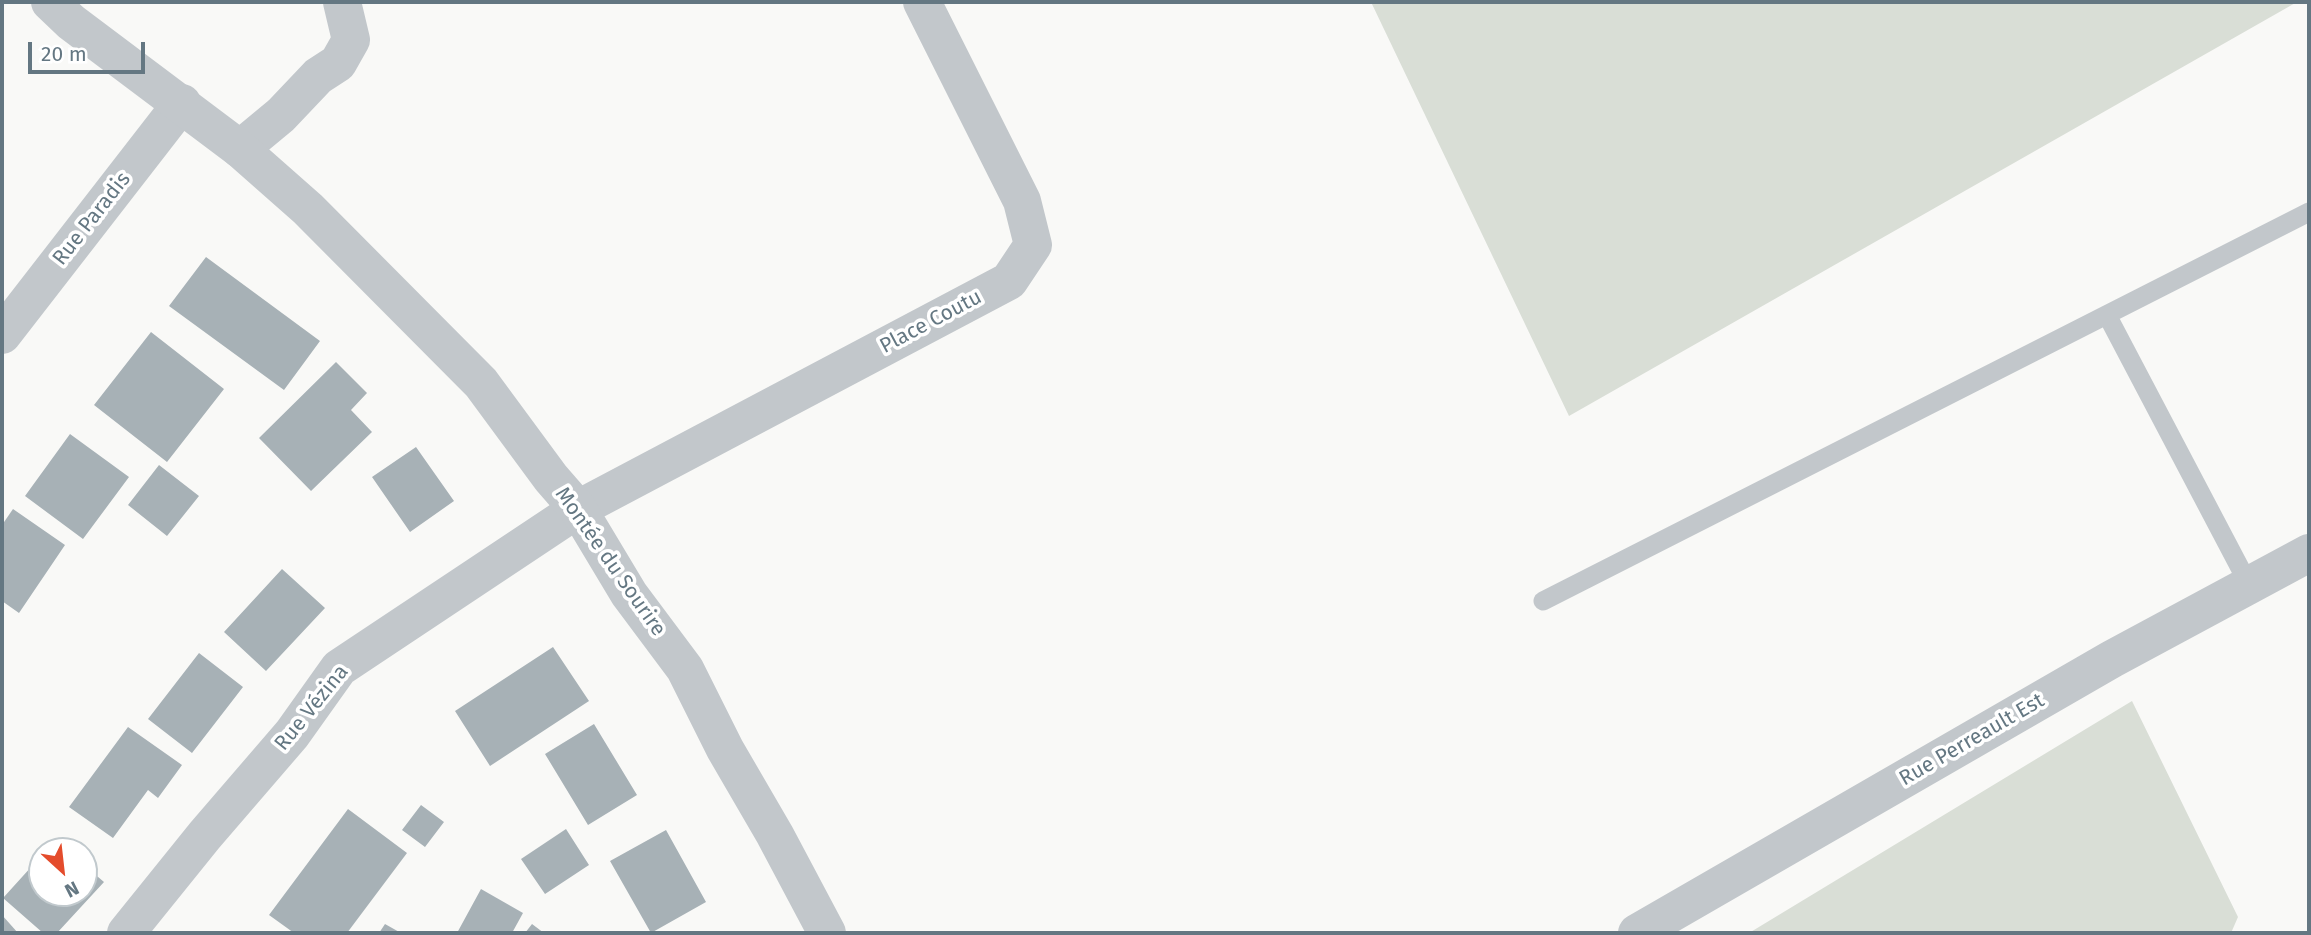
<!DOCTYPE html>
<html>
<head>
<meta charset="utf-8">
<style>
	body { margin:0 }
	#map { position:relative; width:2311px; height:935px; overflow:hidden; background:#f9f9f7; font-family:"Fira Sans",sans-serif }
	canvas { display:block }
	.frame { position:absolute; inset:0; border:4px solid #647782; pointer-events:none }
	.north { position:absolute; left:28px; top:837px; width:70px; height:70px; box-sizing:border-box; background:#fff; border:2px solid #c1c9cd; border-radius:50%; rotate:153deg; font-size:19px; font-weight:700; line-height:28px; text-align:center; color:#647782 }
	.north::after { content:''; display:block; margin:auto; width:24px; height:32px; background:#e44c2c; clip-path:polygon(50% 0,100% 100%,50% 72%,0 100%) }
	.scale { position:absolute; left:28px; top:42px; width:117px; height:32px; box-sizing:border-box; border:4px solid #647782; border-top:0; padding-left:9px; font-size:21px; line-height:24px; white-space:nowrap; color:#647782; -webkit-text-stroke:5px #fff; paint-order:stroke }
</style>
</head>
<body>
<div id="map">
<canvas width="2311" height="935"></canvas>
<div class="frame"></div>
<div class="north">N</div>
<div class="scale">20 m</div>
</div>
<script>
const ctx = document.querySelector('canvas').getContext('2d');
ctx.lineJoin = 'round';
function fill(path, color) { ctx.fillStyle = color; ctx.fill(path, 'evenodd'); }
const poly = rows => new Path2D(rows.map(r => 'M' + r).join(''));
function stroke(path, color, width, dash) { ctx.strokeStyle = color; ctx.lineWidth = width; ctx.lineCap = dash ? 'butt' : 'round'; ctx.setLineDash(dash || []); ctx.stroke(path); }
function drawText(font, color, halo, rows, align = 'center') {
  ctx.font = font + ' "Fira Sans",sans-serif'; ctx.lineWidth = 7; ctx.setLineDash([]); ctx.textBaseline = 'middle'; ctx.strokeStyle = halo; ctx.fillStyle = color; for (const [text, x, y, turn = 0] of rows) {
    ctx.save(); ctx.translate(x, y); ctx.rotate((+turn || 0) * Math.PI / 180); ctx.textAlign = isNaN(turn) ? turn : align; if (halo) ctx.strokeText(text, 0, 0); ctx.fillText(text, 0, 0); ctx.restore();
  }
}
const green = poly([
	[1371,2,2297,2,1569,416],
	[2132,701,2238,917,2231,933,1749,933]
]);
const building = poly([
	[206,257,320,341,284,390,169,306],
	[151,332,224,389,167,462,94,405],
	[336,362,367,393,351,410,372,432,311,491,259,438],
	[70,434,129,477,83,539,25,496],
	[416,447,454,501,410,532,372,477],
	[159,465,199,496,167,536,128,505],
	[13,509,65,545,19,613,2,601,2,525],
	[282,569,325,608,266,671,224,632],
	[553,647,589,701,490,766,455,711],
	[199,653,243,687,192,753,148,719],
	[594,724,637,795,588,825,545,754],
	[128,727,182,765,158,798,148,790,113,838,69,807],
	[421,805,444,822,425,847,402,830],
	[348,809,407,853,347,933,294,933,269,915],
	[566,829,589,865,545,894,521,859],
	[666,830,706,902,651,933,610,861],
	[56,840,69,851,46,851],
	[42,855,42,893,84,893,84,865,104,882,57,933,43,933,3,898],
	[481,889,523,913,512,933,457,933],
	[2,915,18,933,2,933],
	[385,924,401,933,379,933],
	[532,924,544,933,525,933]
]);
const service = poly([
	[2107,315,2249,585],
	[1543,601,2309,212]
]);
const minor = poly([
	[240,149,281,115,318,76,338,63,351,40,342,2],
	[2,335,182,103],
	[126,933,205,835,292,734,339,668,578,509,1009,281,1033,245,1022,201,922,2]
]);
const tertiary = poly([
	[50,2,71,22,240,149,308,209,481,383,551,478,578,509,629,594,685,669,725,749,775,835,827,933],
	[1637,933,2112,659,2309,553]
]);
const streetNames = [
	["Rue Paradis",92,219,-52],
	["Place Coutu",931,322,-28],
	["Montée du Sourire",610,562,55],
	["Rue Vézina",312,708,-51],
	["Rue Perreault Est",1972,740,-30]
];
fill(green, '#d9ded6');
fill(building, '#a7b1b6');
stroke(service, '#c2c7cb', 19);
stroke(minor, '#c2c7cb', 38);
stroke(tertiary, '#c2c7cb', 38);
drawText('21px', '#647782', '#fff', streetNames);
</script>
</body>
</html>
